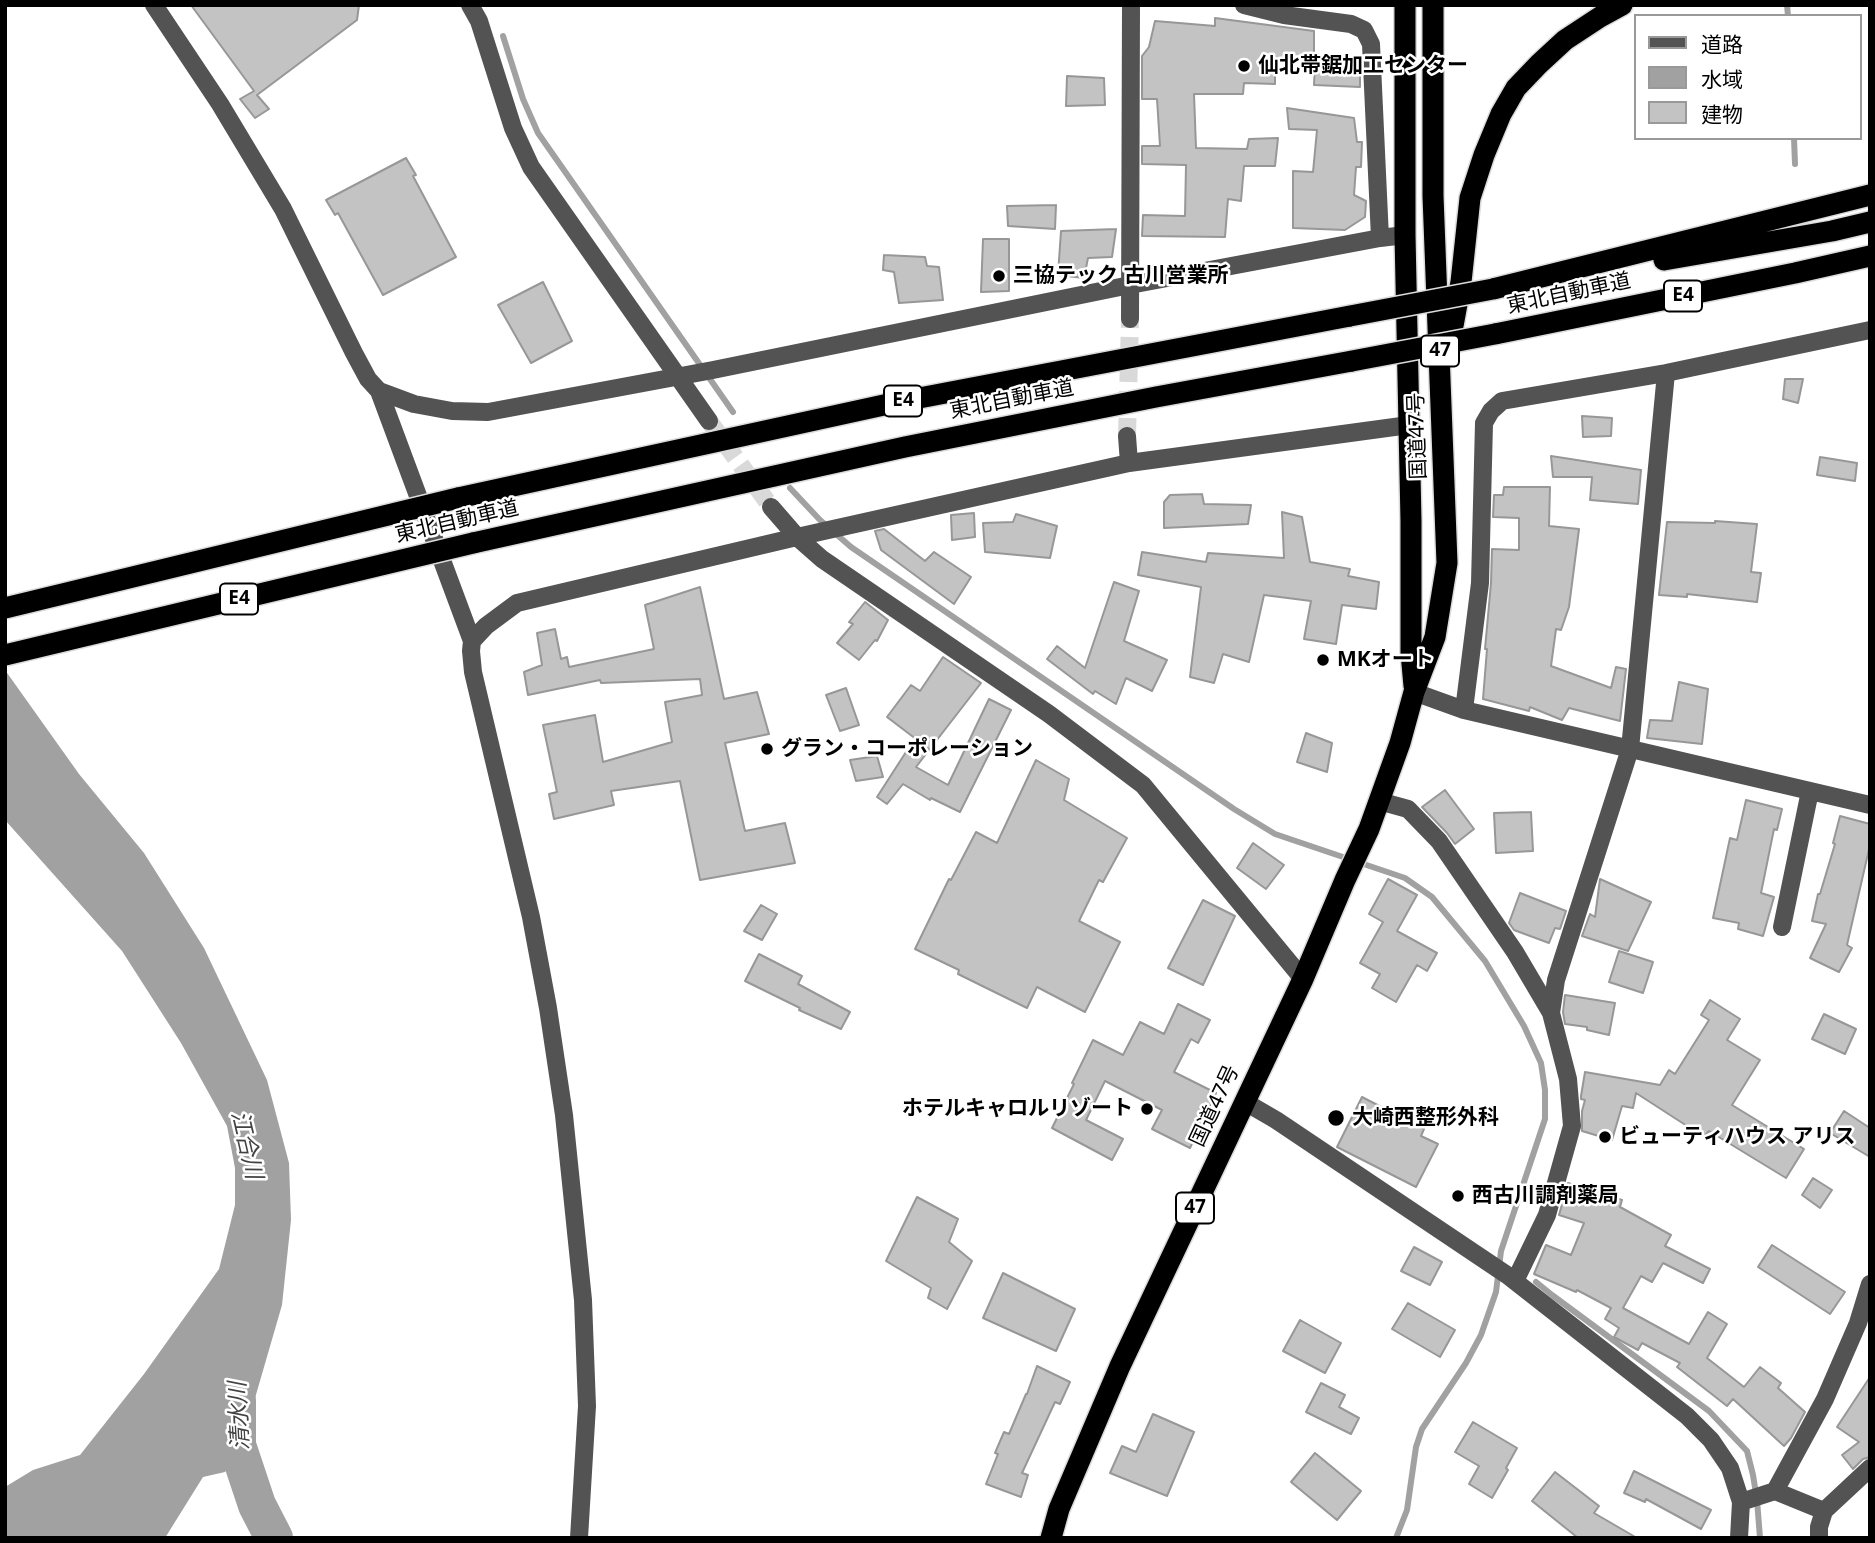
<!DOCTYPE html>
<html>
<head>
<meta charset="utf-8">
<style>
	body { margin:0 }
	#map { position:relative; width:1875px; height:1543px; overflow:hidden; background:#fff; font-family:"Noto Sans","Noto Sans JP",sans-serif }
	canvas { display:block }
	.frame { position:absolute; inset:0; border:7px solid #000; pointer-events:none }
	.legend { position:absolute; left:1634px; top:14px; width:228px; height:126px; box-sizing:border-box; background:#fff; border:2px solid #999; margin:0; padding:9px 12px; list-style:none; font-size:21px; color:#000 }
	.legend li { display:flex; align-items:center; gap:14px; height:35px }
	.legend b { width:35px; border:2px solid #999 }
</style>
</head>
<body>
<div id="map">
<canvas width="1875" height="1543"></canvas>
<div class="frame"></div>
<ul class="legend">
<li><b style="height:9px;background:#535353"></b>道路</li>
<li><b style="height:19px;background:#a1a1a1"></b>水域</li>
<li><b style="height:19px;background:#c3c3c3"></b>建物</li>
</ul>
</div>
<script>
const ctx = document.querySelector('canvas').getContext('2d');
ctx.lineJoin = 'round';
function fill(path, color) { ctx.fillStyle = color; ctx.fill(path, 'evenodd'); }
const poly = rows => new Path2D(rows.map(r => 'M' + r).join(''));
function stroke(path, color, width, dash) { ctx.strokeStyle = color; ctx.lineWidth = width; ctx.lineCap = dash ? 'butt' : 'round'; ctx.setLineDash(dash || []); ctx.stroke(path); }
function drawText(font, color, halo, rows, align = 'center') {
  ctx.font = font + ' "Noto Sans","Noto Sans JP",sans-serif'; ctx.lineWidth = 5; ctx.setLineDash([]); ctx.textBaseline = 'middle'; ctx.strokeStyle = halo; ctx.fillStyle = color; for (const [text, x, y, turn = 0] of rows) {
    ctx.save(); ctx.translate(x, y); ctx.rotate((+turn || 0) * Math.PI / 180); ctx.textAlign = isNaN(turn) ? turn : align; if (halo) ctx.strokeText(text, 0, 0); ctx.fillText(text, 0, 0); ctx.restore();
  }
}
const water = poly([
	[5,670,79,774,144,853,204,948,267,1080,289,1163,291,1220,282,1305,253,1405,247,1442,225,1472,203,1477,165,1538,5,1538,5,1487,33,1470,80,1455,144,1374,219,1269,235,1205,235,1168,227,1126,181,1043,122,951,5,820]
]);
const stream = poly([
	[1787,5,1788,16],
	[503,36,523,99,538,133,733,412],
	[1794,138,1795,164],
	[790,488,820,520,851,547,1234,809,1275,834,1405,878,1432,897,1485,961,1524,1026,1541,1063,1545,1090,1545,1119,1501,1251,1496,1292,1481,1335,1466,1363,1422,1429,1416,1447,1407,1510,1396,1538],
	[1536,1282,1552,1295,1709,1411,1747,1451,1753,1475,1757,1500,1760,1538]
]);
const river = poly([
	[237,1400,237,1445,257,1505,274,1538]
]);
const building = poly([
	[191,5,359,5,357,20,257,95,269,109,255,118,240,99,254,91,191,5],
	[1215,18,1314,31,1314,58,1275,62,1275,84,1244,83,1243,94,1194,94,1196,148,1247,149,1249,139,1278,138,1275,166,1244,166,1241,201,1228,199,1225,237,1142,236,1143,215,1185,216,1186,165,1142,164,1142,146,1160,146,1157,99,1142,99,1142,56,1149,47,1155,21,1215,26,1215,18],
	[1315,62,1360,67,1360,87,1314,85,1315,62],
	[1067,76,1104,78,1105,105,1066,106,1067,76],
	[1287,108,1354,118,1357,142,1362,142,1361,167,1356,167,1354,195,1366,201,1365,217,1345,230,1293,228,1293,171,1313,172,1317,130,1289,129,1287,108],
	[406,158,416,175,413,176,456,257,383,295,338,213,335,215,326,200,406,158],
	[1056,205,1055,229,1008,226,1007,206,1056,205],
	[1116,229,1112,257,1088,258,1084,278,1058,275,1061,231,1116,229],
	[983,239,1009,239,1009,291,981,292,983,239],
	[884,255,925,257,927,266,939,267,943,300,899,303,894,272,883,270,884,255],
	[543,282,572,341,531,363,498,305,543,282],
	[1785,379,1803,379,1798,403,1783,399,1785,379],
	[1582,416,1612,418,1611,436,1583,437,1582,416],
	[1551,456,1641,470,1638,504,1590,500,1592,477,1553,477,1551,456],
	[1820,457,1857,463,1855,481,1817,475,1820,457],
	[1504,487,1550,487,1549,526,1579,529,1569,607,1561,630,1556,629,1551,666,1611,688,1616,667,1626,669,1620,721,1569,708,1562,720,1530,707,1529,711,1483,699,1487,649,1485,649,1491,583,1492,549,1519,550,1519,518,1493,517,1494,495,1503,495,1504,487],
	[1202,494,1204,504,1251,505,1248,524,1164,528,1164,502,1170,495,1202,494],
	[1282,512,1302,517,1310,562,1350,569,1348,576,1379,582,1376,609,1342,605,1336,644,1304,639,1311,601,1264,595,1249,662,1223,654,1214,683,1190,677,1201,587,1138,575,1142,552,1206,562,1208,553,1284,558,1282,512],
	[974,513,975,537,952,540,951,515,974,513],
	[1016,514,1057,526,1050,558,985,552,983,523,1013,522,1016,514],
	[1715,521,1757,524,1751,572,1761,573,1757,602,1687,594,1687,597,1659,595,1667,522,1715,523,1715,521],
	[884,529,925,561,934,552,971,577,954,604,881,550,875,531,884,529],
	[1114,582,1139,591,1124,641,1167,660,1152,691,1126,678,1116,704,1095,691,1093,694,1047,659,1057,646,1085,668,1114,582],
	[700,587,724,699,757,692,769,734,725,743,745,831,785,823,795,863,700,880,680,781,611,791,614,805,554,819,549,794,557,792,543,725,595,715,603,762,672,742,665,702,702,695,700,679,601,683,600,680,528,695,524,672,542,665,537,633,555,629,561,659,567,657,569,667,654,649,645,605,700,587],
	[865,602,888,620,877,641,875,640,859,660,837,643,853,624,849,622,865,602],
	[943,657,981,683,916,767,948,785,989,699,1011,710,960,812,931,798,930,800,903,784,887,804,877,797,906,752,929,749,887,717,911,685,920,691,943,657],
	[1679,682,1708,689,1702,744,1647,738,1650,720,1672,721,1679,682],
	[846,688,859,725,840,731,826,695,846,688],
	[1306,733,1332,743,1327,772,1297,762,1306,733],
	[877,756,883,777,856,781,850,760,877,756],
	[1036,760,1069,779,1064,800,1127,838,1103,882,1099,880,1079,921,1120,942,1085,1012,1037,987,1027,1008,958,974,959,970,915,949,949,879,951,880,976,832,997,843,1036,760],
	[1445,790,1474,829,1455,844,1447,833,1422,807,1445,790],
	[1746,800,1782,809,1777,830,1774,829,1761,893,1774,897,1763,936,1738,929,1739,923,1713,918,1730,838,1737,840,1746,800],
	[1531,812,1533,851,1496,853,1494,813,1531,812],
	[1840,816,1870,824,1870,845,1847,945,1852,948,1839,972,1810,958,1826,924,1812,921,1818,894,1820,894,1835,844,1833,843,1840,816],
	[1253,843,1284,865,1266,889,1237,868,1253,843],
	[1388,879,1417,895,1397,931,1437,953,1427,971,1417,965,1396,1002,1372,988,1380,974,1360,963,1383,922,1369,914,1388,879],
	[1600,879,1651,902,1628,951,1582,936,1590,914,1595,917,1600,879],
	[1520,893,1566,911,1560,929,1555,928,1549,943,1514,930,1509,923,1520,893],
	[1203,900,1235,916,1203,985,1168,968,1203,900],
	[761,905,777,914,762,940,744,931,761,905],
	[1619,951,1653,962,1643,993,1609,982,1619,951],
	[759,954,802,976,798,984,850,1012,841,1029,799,1010,800,1008,745,981,759,954],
	[1565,995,1615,1003,1609,1035,1587,1030,1587,1027,1565,1024,1563,1012,1565,995],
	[1710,1000,1740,1019,1727,1040,1760,1060,1732,1105,1804,1149,1786,1178,1709,1131,1704,1137,1636,1093,1633,1108,1622,1106,1612,1140,1582,1131,1582,1111,1585,1100,1581,1099,1581,1096,1585,1072,1660,1085,1669,1070,1675,1074,1709,1020,1701,1015,1710,1000],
	[1178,1004,1210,1020,1198,1043,1191,1039,1174,1072,1216,1093,1190,1148,1152,1129,1162,1110,1105,1081,1086,1120,1123,1139,1112,1160,1052,1128,1074,1084,1072,1083,1093,1040,1123,1055,1140,1022,1164,1034,1178,1004],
	[1824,1014,1856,1029,1845,1054,1812,1039,1824,1014],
	[1362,1097,1424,1129,1421,1136,1438,1144,1416,1187,1337,1147,1362,1097],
	[1844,1111,1870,1128,1870,1157,1830,1133,1844,1111],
	[1813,1178,1832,1190,1820,1208,1802,1195,1813,1178],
	[1568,1183,1622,1200,1620,1207,1671,1235,1665,1246,1710,1269,1703,1283,1663,1263,1652,1282,1641,1276,1623,1308,1689,1344,1708,1312,1727,1324,1707,1358,1744,1387,1760,1367,1781,1383,1778,1388,1805,1412,1791,1438,1784,1446,1733,1399,1727,1406,1677,1367,1680,1363,1642,1343,1638,1350,1614,1337,1619,1328,1605,1319,1611,1308,1577,1290,1576,1292,1534,1274,1546,1245,1571,1255,1584,1223,1559,1215,1568,1183],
	[917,1197,958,1219,949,1242,972,1261,947,1309,928,1298,931,1288,886,1261,917,1197],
	[1772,1245,1845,1292,1830,1314,1758,1267,1772,1245],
	[1414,1247,1442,1262,1430,1285,1401,1271,1414,1247],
	[1003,1273,1075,1309,1056,1351,983,1318,1003,1273],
	[1408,1303,1455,1330,1440,1357,1392,1329,1408,1303],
	[1300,1320,1341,1343,1325,1373,1283,1351,1300,1320],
	[1037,1366,1070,1382,1060,1404,1055,1402,1022,1473,1028,1475,1021,1497,986,1484,998,1454,995,1453,1004,1432,1009,1434,1026,1394,1027,1394,1037,1366],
	[1870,1377,1870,1457,1863,1459,1853,1469,1842,1455,1859,1442,1837,1427,1870,1377],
	[1321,1383,1345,1395,1339,1407,1359,1418,1351,1434,1306,1412,1321,1383],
	[1153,1414,1194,1432,1167,1496,1110,1473,1122,1446,1136,1452,1153,1414],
	[1473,1422,1517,1448,1506,1468,1508,1470,1492,1498,1469,1484,1479,1466,1455,1452,1473,1422],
	[1315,1453,1361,1491,1337,1520,1291,1482,1315,1453],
	[1634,1471,1711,1510,1701,1529,1646,1499,1645,1502,1624,1493,1634,1471],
	[1555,1472,1599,1506,1594,1513,1637,1538,1578,1538,1532,1501,1555,1472]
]);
const minorTunnel = poly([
	[709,421,771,507],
	[1127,436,1130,319]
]);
const minor = poly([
	[154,5,220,104,283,209,354,353,368,379,379,391,472,641,471,651,473,672,531,917,548,1008,564,1115,583,1300,587,1406,579,1538],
	[470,5,479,21,513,128,531,167,709,421],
	[1244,5,1284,15,1351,24,1364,30,1371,44,1380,238],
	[1130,319,1131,5],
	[379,391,414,404,452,411,488,412,713,370,1130,285,1380,238,1405,235],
	[1127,436,1129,463],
	[771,507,797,537,822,559,1049,714,1143,785,1303,979],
	[472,641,486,626,517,603,797,537,1129,463,1409,425],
	[1414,692,1464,710,1870,805],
	[1464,710,1480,583,1484,423,1491,411,1502,401,1666,373,1870,330],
	[1379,801,1408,809,1439,841,1515,952,1551,1013,1568,1079,1572,1126,1547,1215,1515,1281],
	[1782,927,1810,791],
	[1551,1013,1556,980,1630,749,1666,373],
	[1245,1102,1276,1120,1507,1275,1687,1416,1711,1440,1730,1468,1741,1502,1739,1538],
	[1775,1491,1824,1511],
	[1741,1502,1775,1491,1825,1399,1858,1323,1870,1284],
	[1819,1538,1819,1527,1824,1511,1870,1468]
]);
const highway = poly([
	[1405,5,1405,235,1411,521,1411,653,1414,686],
	[1664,260,1832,231,1870,222],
	[1493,289,1870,195],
	[1495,334,1795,273,1870,256],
	[1448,353,1461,282,1470,198,1484,155,1501,114,1516,88,1539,64,1565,40,1600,17,1622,5],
	[458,498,893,403,1350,316],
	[473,543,905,447,1156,397,1352,361],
	[1051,1538,1059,1509,1120,1366,1303,979,1345,880,1369,829,1400,743,1414,692,1435,637,1447,563,1433,196,1433,5]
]);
const highwayBridge = poly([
	[1350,316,1493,289],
	[1352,361,1495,334],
	[5,608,458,498],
	[5,655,473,543]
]);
const markers = [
	[1244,66,7,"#000"],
	[999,276,7,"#000"],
	[1323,660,7,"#000"],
	[767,749,7,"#000"],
	[1147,1109,7,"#000"],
	[1336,1118,9,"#000"],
	[1605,1137,7,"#000"],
	[1458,1196,7,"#000"]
];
const shields = [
	[1683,296,38],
	[1440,351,38],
	[903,401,38],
	[239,599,38],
	[1195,1208,38]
];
const shieldNames = [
	["E4",1683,296],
	["47",1440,351],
	["E4",903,401],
	["E4",239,599],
	["47",1195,1208]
];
const poiNames = [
	["仙北帯鋸加工センター",1258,66],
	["三協テック 古川営業所",1013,276],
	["MKオート",1337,660],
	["グラン・コーポレーション",781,749],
	["ホテルキャロルリゾート",1133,1109,"right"],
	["大崎西整形外科",1352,1118],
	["ビューティハウス アリス",1619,1137],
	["西古川調剤薬局",1472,1196]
];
const streetNames = [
	["東北自動車道",1569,294,-12],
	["東北自動車道",1012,400,-11],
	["国道47号",1418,436,-92],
	["東北自動車道",457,522,-13],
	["国道47号",1215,1106,-65]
];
const waterNames = [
	["江合川",246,1145,77],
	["清水川",240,1416,-93]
];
fill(water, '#a1a1a1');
stroke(stream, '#a1a1a1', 6);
stroke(river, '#a1a1a1', 38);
fill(building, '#c3c3c3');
stroke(building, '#979797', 2);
stroke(minorTunnel, '#d9d9d9', 18, [18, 9]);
stroke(highway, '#dbdbdb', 24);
stroke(minor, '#535353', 18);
stroke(highway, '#000', 21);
stroke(highwayBridge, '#dbdbdb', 24, []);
stroke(highwayBridge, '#000', 21);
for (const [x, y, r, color] of markers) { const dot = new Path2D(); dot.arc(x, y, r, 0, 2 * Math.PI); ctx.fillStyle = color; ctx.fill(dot); stroke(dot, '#fff', 2.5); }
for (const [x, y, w] of shields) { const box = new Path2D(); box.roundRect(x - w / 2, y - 15.5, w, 31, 5); ctx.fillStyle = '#fff'; ctx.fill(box); stroke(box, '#000', 2); }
drawText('bold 19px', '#000', null, shieldNames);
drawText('bold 21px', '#000', '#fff', poiNames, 'left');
drawText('21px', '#000', '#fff', streetNames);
drawText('italic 23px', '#424242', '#fff', waterNames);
</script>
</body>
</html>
